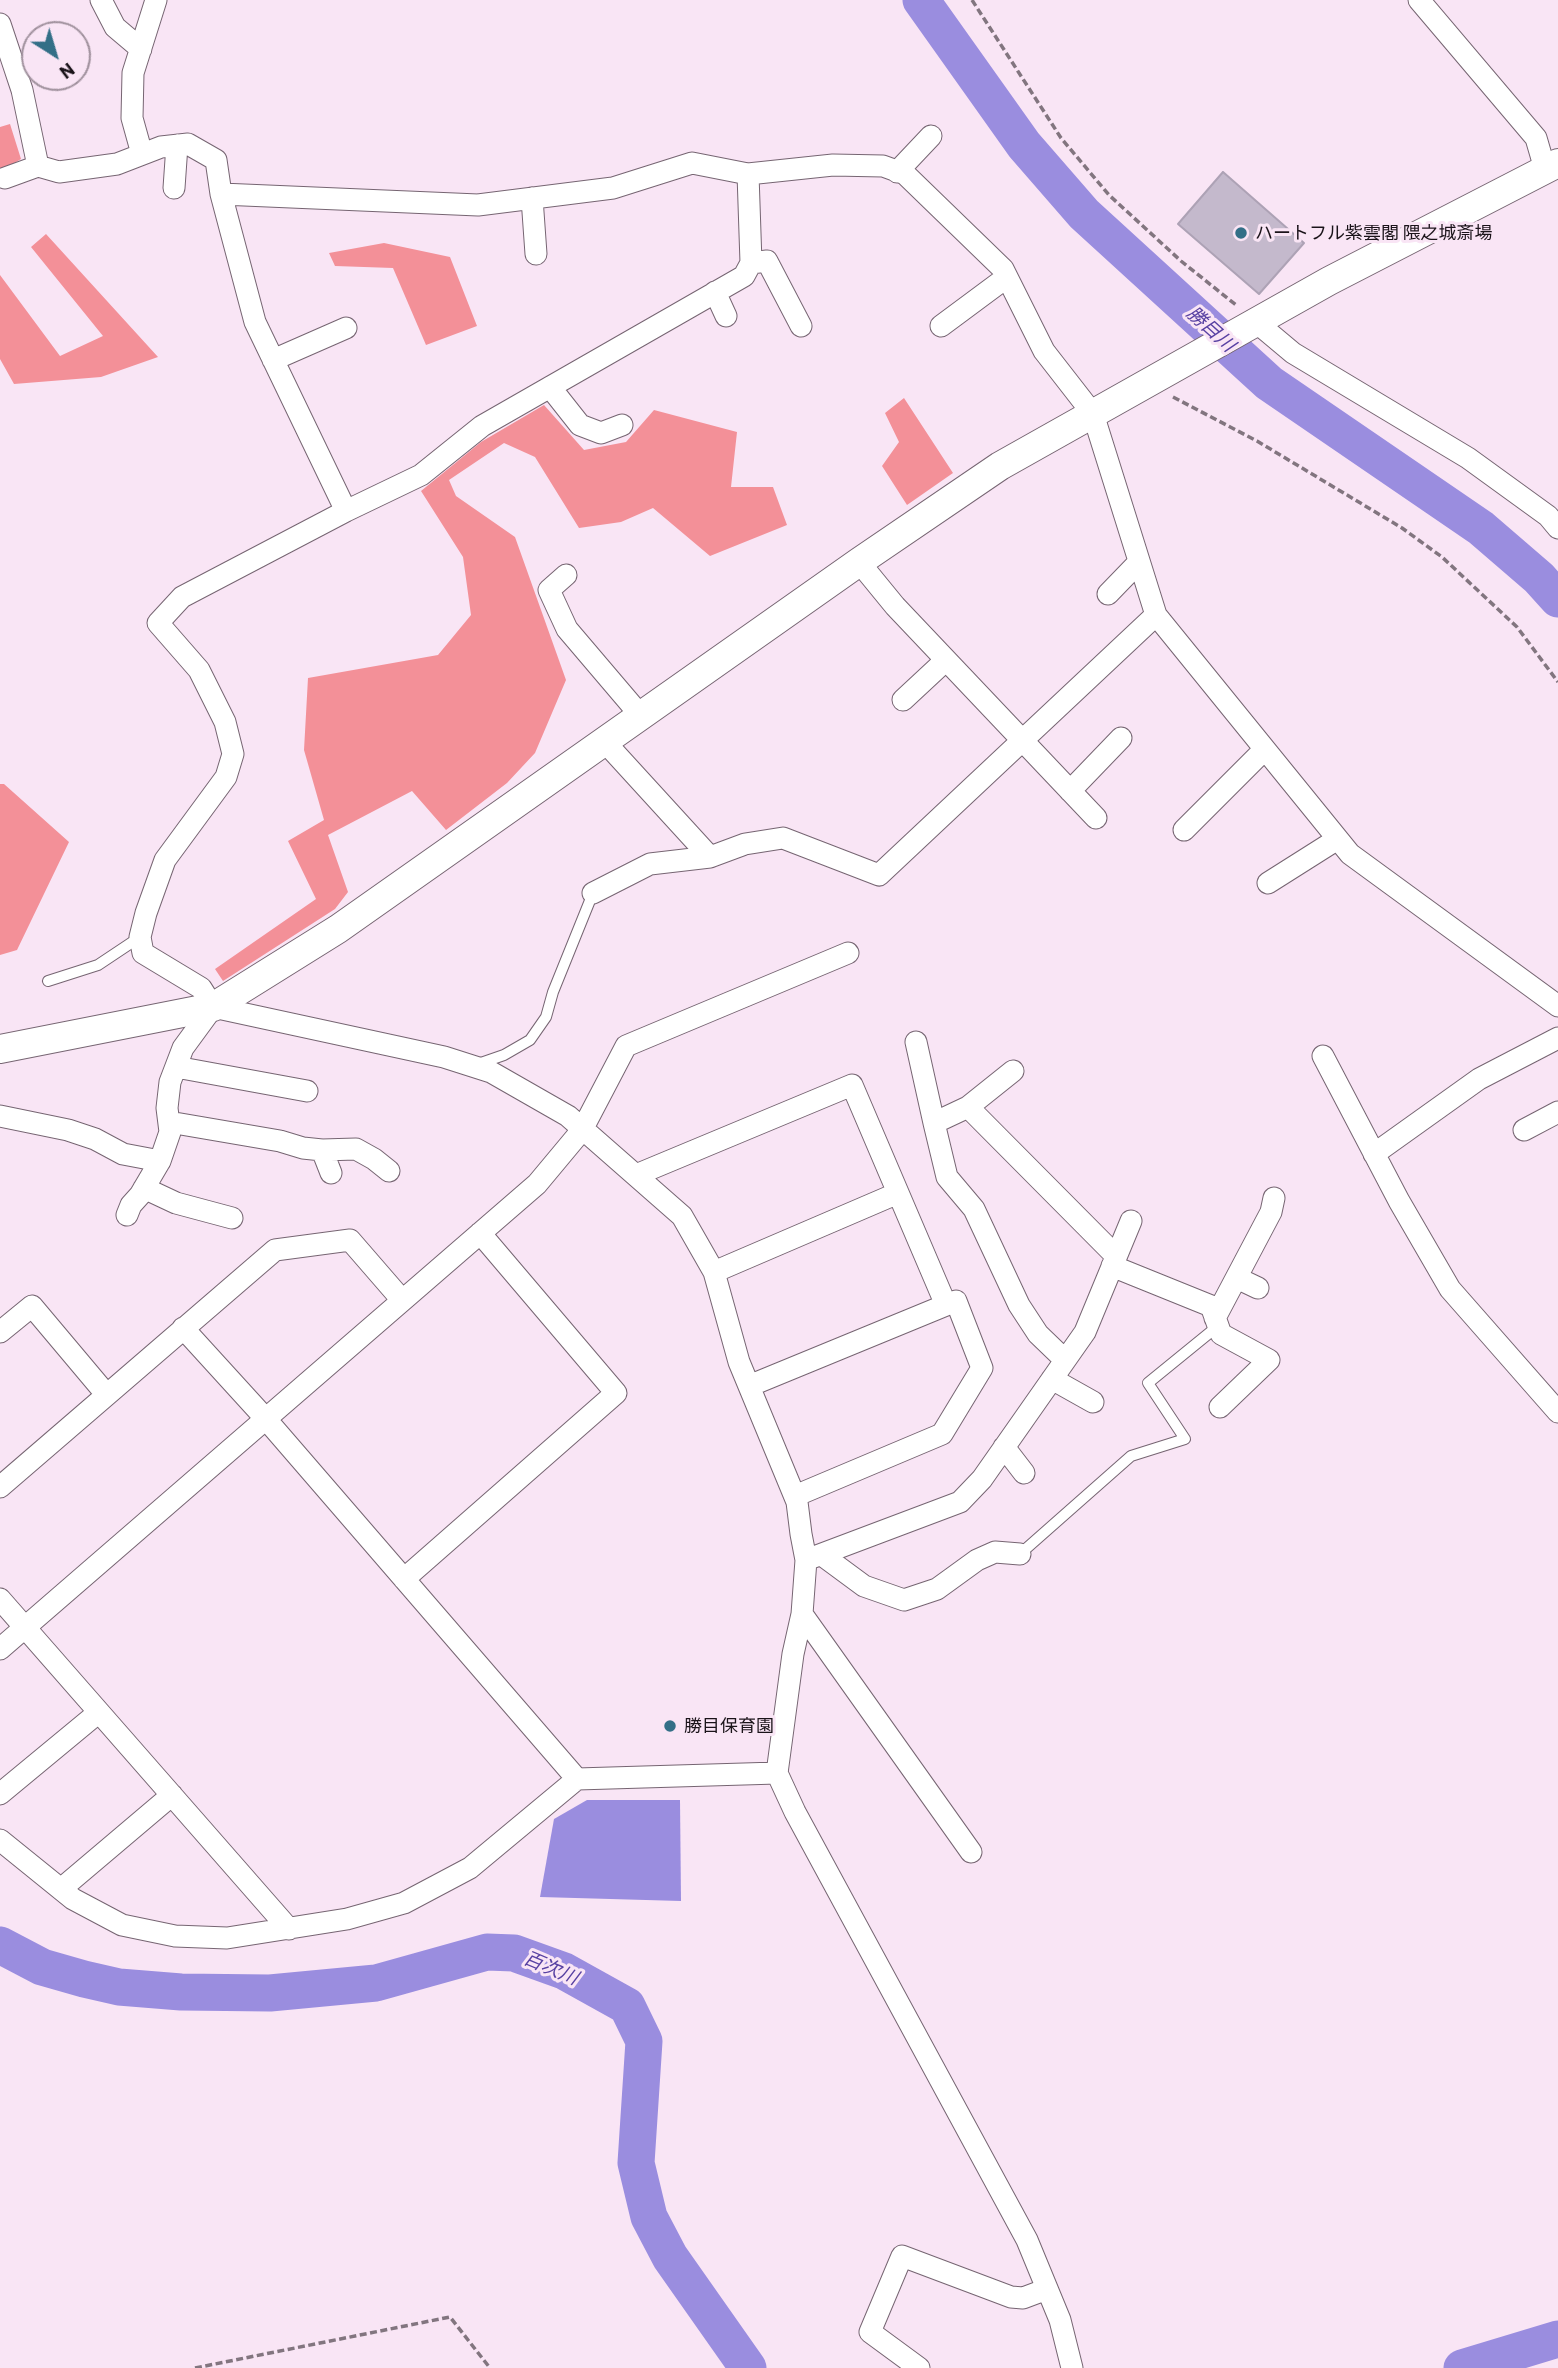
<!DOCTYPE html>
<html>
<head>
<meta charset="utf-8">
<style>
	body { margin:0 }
	#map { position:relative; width:1558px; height:2368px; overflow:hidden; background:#f9e5f5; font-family:Barlow,sans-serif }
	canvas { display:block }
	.north { position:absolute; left:21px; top:21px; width:70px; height:70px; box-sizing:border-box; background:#f9e5f5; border:2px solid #a0919d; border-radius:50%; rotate:143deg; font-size:19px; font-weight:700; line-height:28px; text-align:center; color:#1a1319 }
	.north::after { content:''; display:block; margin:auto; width:24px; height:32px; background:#336f87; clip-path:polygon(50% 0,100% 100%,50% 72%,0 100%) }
</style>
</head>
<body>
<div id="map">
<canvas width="1558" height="2368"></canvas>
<div class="north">N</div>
</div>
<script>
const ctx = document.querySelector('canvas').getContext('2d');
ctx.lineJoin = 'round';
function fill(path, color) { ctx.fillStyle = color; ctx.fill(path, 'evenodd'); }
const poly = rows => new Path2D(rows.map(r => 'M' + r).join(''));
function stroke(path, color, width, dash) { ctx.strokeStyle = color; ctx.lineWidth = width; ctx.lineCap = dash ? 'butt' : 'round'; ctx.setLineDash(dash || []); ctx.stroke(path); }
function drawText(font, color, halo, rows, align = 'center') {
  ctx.font = font + ' Barlow,"Noto Sans JP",sans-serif'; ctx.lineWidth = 6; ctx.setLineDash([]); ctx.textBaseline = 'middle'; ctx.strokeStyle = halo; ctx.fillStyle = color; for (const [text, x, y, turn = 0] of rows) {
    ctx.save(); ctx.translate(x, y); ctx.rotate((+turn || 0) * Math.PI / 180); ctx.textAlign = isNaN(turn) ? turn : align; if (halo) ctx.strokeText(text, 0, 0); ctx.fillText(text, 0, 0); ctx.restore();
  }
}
const forest = poly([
	[10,124,21,159,0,172,0,127],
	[46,234,158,357,101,377,14,384,0,359,0,275,60,356,103,336,31,247],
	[384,243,450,257,477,326,426,345,393,268,335,266,329,253],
	[904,398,953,473,907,505,882,466,899,442,885,413],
	[544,405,584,450,626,442,654,410,737,432,731,487,773,487,787,525,710,556,653,508,621,522,579,528,535,457,504,443,449,480,456,496,515,537,566,680,535,753,507,783,446,830,412,791,328,835,348,892,335,909,223,981,215,969,316,899,288,841,324,820,304,750,308,678,438,655,471,615,463,557,421,491,481,442],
	[0,784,4,784,69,842,17,950,0,955]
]);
const water = poly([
	[587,1800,680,1800,681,1901,540,1897,554,1819]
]);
const river = poly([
	[921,0,1024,145,1084,214,1269,383,1481,528,1539,578,1558,599],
	[0,1945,42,1967,84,1979,119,1987,181,1992,270,1993,376,1983,487,1952,514,1953,564,1971,627,2006,644,2041,636,2163,649,2217,670,2257,748,2368],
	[1462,2368,1558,2339]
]);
const building = poly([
	[1223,172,1304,243,1259,294,1178,224,1223,172]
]);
const path = poly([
	[972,0,1061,138,1109,195,1181,261,1236,305],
	[1173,397,1257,441,1402,528,1442,557,1517,627,1558,682],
	[195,2368,450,2317,490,2368]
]);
const lane = poly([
	[48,981,98,965,140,937],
	[478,1064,504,1055,530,1040,546,1017,553,992,593,893],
	[1020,1554,1131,1456,1185,1439,1148,1383,1218,1326]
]);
const street = poly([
	[101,0,115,27,141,49],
	[1419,0,1536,138,1545,169],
	[0,24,22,90,38,166,59,172,117,164,161,147,188,144,216,160,221,194],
	[142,154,132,118,133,73,156,0],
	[897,172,931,136],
	[748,174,751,263,744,276,482,426,421,475,346,511,182,597,158,623,199,670,225,722,233,754,226,777,165,860,146,913,140,937,143,953,201,988,213,1007,444,1057,491,1072,568,1116,682,1216,714,1272,739,1362,797,1502,801,1534,806,1560,802,1614,793,1654,777,1773,795,1812,1027,2240,1060,2320,1072,2368],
	[5,178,38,166],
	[174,188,177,145],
	[532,198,536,254],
	[751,263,767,261,801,326],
	[715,292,726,316],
	[1256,322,1293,353,1468,458,1548,516,1558,528],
	[941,326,1007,277],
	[273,360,346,328],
	[550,387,580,425,601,433,622,425],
	[346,511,255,322,221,194,478,205,613,188,692,163,748,174,833,165,883,166,905,174,1003,269,1044,351,1093,414,1156,615,1350,854,1558,1006],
	[859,562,895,606,1096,818],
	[566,575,549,590,567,629,641,716],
	[1108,594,1138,563],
	[903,700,946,660],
	[1070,791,1121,738],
	[1184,830,1264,750],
	[710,857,745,844,783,838,879,875,1156,615],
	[1268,883,1336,840],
	[593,893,650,864,710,857,604,741],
	[916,1042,934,1123,968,1107],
	[1323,1056,1399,1201,1450,1289,1558,1412],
	[176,1067,307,1091],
	[1013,1071,968,1107,1116,1256],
	[0,1116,68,1130,95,1139,123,1154,160,1161],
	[169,1122,280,1141,303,1148,322,1150,331,1173],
	[934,1123,947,1177,974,1209,1019,1305,1038,1334,1065,1360],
	[1524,1130,1558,1112],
	[322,1150,356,1149,374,1159,389,1171],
	[1374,1154,1479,1079,1558,1038],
	[636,1175,852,1085,946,1305,956,1301,982,1368,942,1434,795,1496],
	[144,1188,176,1203,232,1218],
	[127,1215,131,1205,140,1195,160,1161,170,1132,167,1108,170,1082,183,1048,213,1007],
	[1112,1266,1211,1306,1221,1334,1269,1360,1220,1407],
	[714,1272,898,1193],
	[1237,1278,1258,1288],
	[1215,1318,1271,1212,1274,1198],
	[183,1328,265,1418,577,1779],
	[0,1332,32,1306,106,1394],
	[1052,1379,1093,1402],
	[749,1386,946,1305],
	[1004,1447,1024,1473],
	[0,1487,275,1250,350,1240,402,1300],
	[822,1555,864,1586,904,1600,937,1589,977,1560,995,1552,1020,1554],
	[806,1560,960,1502,982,1479,1085,1332,1131,1221],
	[404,1579,616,1393,480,1233],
	[0,1599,289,1929],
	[802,1614,971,1852],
	[0,1649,537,1184,582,1130,626,1046,848,953],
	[0,1794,99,1712],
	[0,1840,73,1899,122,1925,175,1936,227,1938,347,1919,404,1903,470,1868,577,1779,777,1773],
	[61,1889,172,1795],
	[919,2368,870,2332,902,2256,1011,2297,1023,2298,1047,2289]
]);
const secondary = poly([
	[0,1049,213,1007,338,929,859,562,1000,466,1329,281,1558,163]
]);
const markers = [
	[1241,233,7,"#336f87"],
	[670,1726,7,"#336f87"]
];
const poiNames = [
	["ハートフル紫雲閣 隈之城斎場",1255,233],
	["勝目保育園",684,1726]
];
const waterNames = [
	["勝目川",1211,329,42],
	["百次川",551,1968,23]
];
fill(forest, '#f39098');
fill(water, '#9a8ddf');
stroke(river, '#9a8ddf', 37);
fill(building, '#c4b9cc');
stroke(building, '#ada2b5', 2);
stroke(lane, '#766572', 12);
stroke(street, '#766572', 23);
stroke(secondary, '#766572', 30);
stroke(path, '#82757f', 3.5, [7, 3.5]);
stroke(lane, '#fff', 10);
stroke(street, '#fff', 21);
stroke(secondary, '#fff', 28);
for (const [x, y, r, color] of markers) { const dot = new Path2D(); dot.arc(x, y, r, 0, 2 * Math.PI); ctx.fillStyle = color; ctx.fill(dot); stroke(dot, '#f9e5f5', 2.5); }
drawText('18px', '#1a1319', '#f9e5f5', poiNames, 'left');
drawText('italic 19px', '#5841a2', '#f9e5f5', waterNames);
</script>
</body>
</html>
